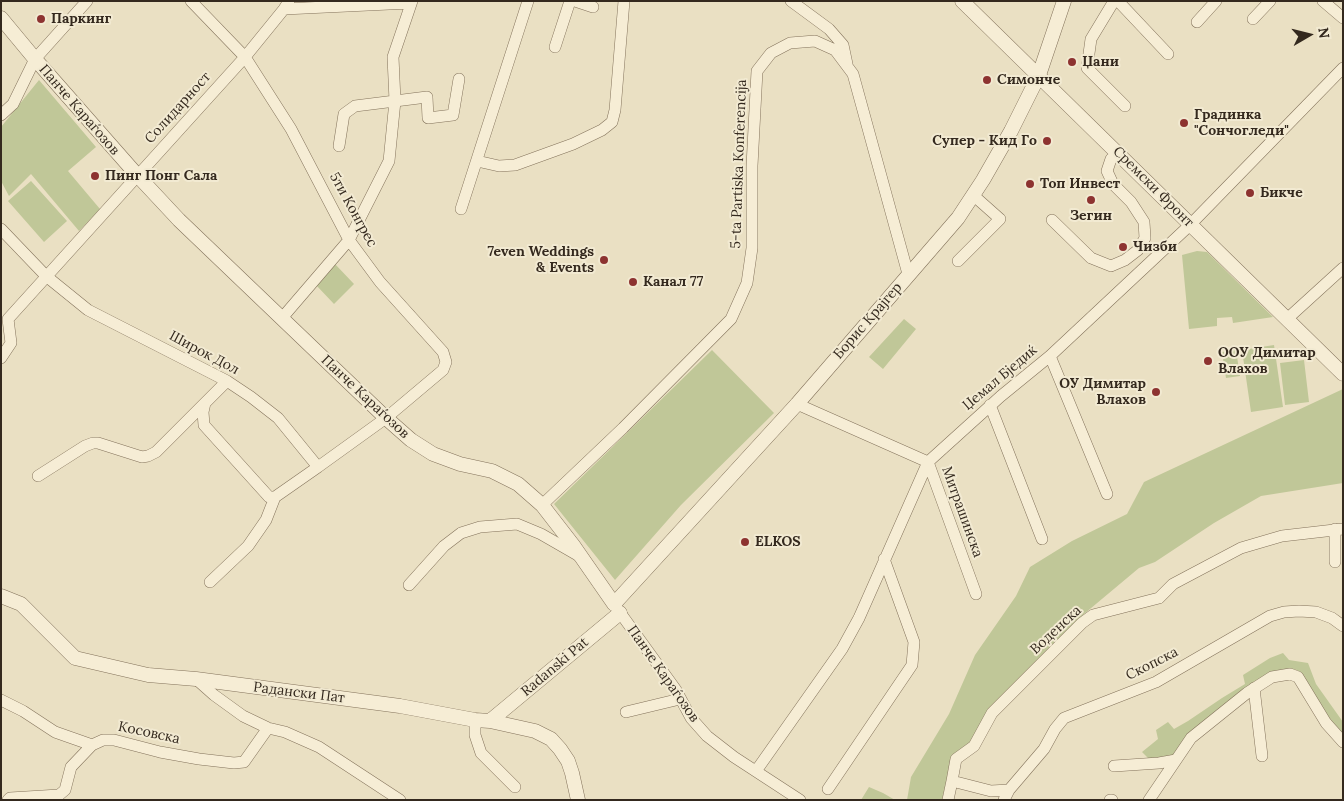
<!DOCTYPE html>
<html>
<head>
<meta charset="utf-8">
<style>
	body { margin:0 }
	#map { position:relative; width:1344px; height:801px; overflow:hidden; background:#eae0c3; font-family:Lora,serif }
	canvas { display:block }
	.frame { position:absolute; inset:0; border:2px solid #34291e; pointer-events:none }
	.north { position:absolute; left:1284px; top:10px; width:50px; height:50px; -webkit-text-stroke:4px #f2ead2; paint-order:stroke; rotate:82deg; font-size:14px; font-weight:700; line-height:20px; text-align:center; color:#34291e }
	.north::after { content:''; display:block; margin:auto; width:18px; height:22px; background:#34291e; clip-path:polygon(50% 0,100% 100%,50% 72%,0 100%) }
</style>
</head>
<body>
<div id="map">
<canvas width="1344" height="801"></canvas>
<div class="frame"></div>
<div class="north">N</div>
</div>
<script>
const ctx = document.querySelector('canvas').getContext('2d');
ctx.lineJoin = 'round';
function fill(path, color) { ctx.fillStyle = color; ctx.fill(path, 'evenodd'); }
const poly = rows => new Path2D(rows.map(r => 'M' + r).join(''));
function stroke(path, color, width, dash) { ctx.strokeStyle = color; ctx.lineWidth = width; ctx.lineCap = dash ? 'butt' : 'round'; ctx.setLineDash(dash || []); ctx.stroke(path); }
function drawText(font, color, halo, rows, align = 'center') {
  ctx.font = font + ' Lora,serif'; ctx.lineWidth = 4; ctx.setLineDash([]); ctx.textBaseline = 'middle'; ctx.strokeStyle = halo; ctx.fillStyle = color; for (const [text, x, y, turn = 0] of rows) {
    ctx.save(); ctx.translate(x, y); ctx.rotate((+turn || 0) * Math.PI / 180); ctx.textAlign = isNaN(turn) ? turn : align; if (halo) ctx.strokeText(text, 0, 0); ctx.fillText(text, 0, 0); ctx.restore();
  }
}
const green = poly([
	[39,80,96,147,68,171,100,209,79,231,31,174,9,196,1,181,1,127],
	[31,181,67,221,44,242,8,201],
	[1197,251,1207,252,1273,317,1233,323,1232,317,1217,318,1217,326,1189,329,1182,255],
	[335,264,354,284,334,304,316,285],
	[904,319,916,329,883,369,869,357],
	[1274,345,1283,407,1251,412,1242,350],
	[712,350,774,413,681,505,615,580,554,504],
	[1236,350,1240,376,1226,378,1222,352],
	[1304,360,1309,402,1285,405,1280,363],
	[1343,389,1343,483,1261,496,1214,523,1155,562,1139,568,1084,614,988,712,969,745,952,760,942,800,907,800,911,777,949,714,975,655,1016,596,1030,567,1072,541,1127,514,1144,482],
	[1283,653,1289,660,1308,663,1316,684,1343,722,1343,737,1329,722,1303,676,1297,670,1287,669,1173,757,1150,760,1142,752,1158,739,1156,730,1168,722,1174,729,1188,721,1222,698,1245,684,1243,675,1270,658],
	[869,787,883,793,895,800,861,800]
]);
const minor = poly([
	[575,1,593,7],
	[791,1,829,29,843,45,847,64],
	[1114,1,1091,39,1087,68,1125,106],
	[1118,1,1168,54],
	[1323,1,1343,18],
	[284,9,410,3],
	[1253,19,1270,1],
	[1197,22,1216,1],
	[555,47,570,1],
	[1,115,13,104,35,59,87,1],
	[339,146,344,114,355,106,427,97,428,118,453,115,459,79],
	[477,161,499,166,515,165,573,144,602,130,612,122,615,110,624,1],
	[461,209,528,1],
	[1052,220,1091,258,1111,266,1125,260,1138,250,1145,238,1144,222,1131,202,1113,184,1107,171,1111,159,1119,154],
	[1,229,46,276,88,310,227,381,251,397,278,418,318,467,386,418,443,370,446,362,443,352,380,282,349,240,291,129,245,57,191,1],
	[958,261,1000,219,973,195],
	[282,318,349,240,389,161,395,101,393,57,412,1],
	[1287,319,1343,268],
	[1050,356,1107,494],
	[1,358,11,343,8,319,245,57,284,9,289,1],
	[205,403,203,412,204,425,269,497,275,497,318,467],
	[797,404,928,462,976,594],
	[990,405,1042,539],
	[38,476,85,446,93,443,98,443,142,457,148,456,156,452,227,381],
	[542,505,623,428,731,319,747,283,752,248,752,166,757,71,771,53,790,43,815,41,835,50,853,74,908,274],
	[1335,529,1335,562],
	[210,582,248,546,266,520,275,497],
	[409,585,444,546,461,533,480,527,517,524,541,534,581,557],
	[616,607,676,690,691,718,707,736,734,757,800,800],
	[196,679,214,695,243,716,268,728,285,732,319,747,400,800],
	[1254,688,1262,756],
	[1,700,23,711,55,732,92,745],
	[626,712,680,699],
	[475,720,475,735,481,753,515,787],
	[1114,766,1159,763,1176,760],
	[756,771,842,649,859,618,928,462,1001,396,1050,356,1190,225,1343,68],
	[952,781,956,759,974,746,992,713,1082,623,1093,615,1159,598,1173,584,1241,548,1282,536,1343,529],
	[828,789,912,665,914,642,884,559],
	[8,800,10,798,59,795,65,790,71,767,92,745,103,740,114,740,160,752,199,759,234,763,244,762,268,728],
	[948,800,952,781,991,791,1009,790],
	[1004,800,1009,790,1044,749,1055,729,1064,718,1156,682,1270,616,1284,612,1299,611,1316,612,1332,618,1343,626],
	[1110,800,1112,800],
	[1149,800,1191,738,1247,693,1272,677,1290,674,1298,677,1326,723,1343,742]
]);
const tertiary = poly([
	[962,1,1343,374],
	[1,18,35,59,137,175,179,220,386,418,411,440,433,454,460,464,492,471,518,484,542,505,573,545,614,604,797,404,958,218,983,180,1011,131,1039,75,1064,1],
	[1,596,21,604,75,658,148,675,196,679,400,706,475,720,490,721,535,731,551,739,560,749,568,761,572,773,578,800],
	[490,721,620,613]
]);
const markers = [
	[41,19,5,"#8d3330"],
	[1072,62,5,"#8d3330"],
	[987,80,5,"#8d3330"],
	[1184,123,5,"#8d3330"],
	[1047,141,5,"#8d3330"],
	[95,176,5,"#8d3330"],
	[1030,184,5,"#8d3330"],
	[1250,193,5,"#8d3330"],
	[1091,200,5,"#8d3330"],
	[1123,247,5,"#8d3330"],
	[604,260,5,"#8d3330"],
	[633,282,5,"#8d3330"],
	[1208,361,5,"#8d3330"],
	[1156,392,5,"#8d3330"],
	[745,542,5,"#8d3330"]
];
const poiNames = [
	["Паркинг",51,19],
	["Џани",1082,62],
	["Симонче",997,80],
	["Градинка",1194,115],
	["\"Сончогледи\"",1194,131],
	["Супер - Кид Го",1037,141,"right"],
	["Пинг Понг Сала",105,176],
	["Топ Инвест",1040,184],
	["Бикче",1260,193],
	["Зегин",1091,216,"center"],
	["Чизби",1133,247],
	["7even Weddings",594,252,"right"],
	["& Events",594,268,"right"],
	["Канал 77",643,282],
	["ООУ Димитар",1218,353],
	["Влахов",1218,369],
	["ОУ Димитар",1146,384,"right"],
	["Влахов",1146,400,"right"],
	["ELKOS",755,542]
];
const streetNames = [
	["Солидарност",178,108,-48],
	["Панче Караѓозов",79,110,49],
	["5-ta Partiska Konferencija",739,164,-88],
	["Сремски Фронт",1153,187,45],
	["5ти Конгрес",353,210,61],
	["Борис Крајгер",868,321,-49],
	["Широк Дол",204,353,28],
	["Џемал Бједиќ",1000,378,-40],
	["Панче Караѓозов",365,397,43],
	["Митрашинска",962,512,70],
	["Воденска",1056,630,-43],
	["Скопска",1152,664,-27],
	["Radanski Pat",555,667,-40],
	["Панче Караѓозов",663,674,55],
	["Радански Пат",299,693,7],
	["Косовска",149,733,12]
];
fill(green, '#c0c798');
stroke(minor, '#83725b', 12);
stroke(tertiary, '#83725b', 15);
stroke(minor, '#f6edd5', 11);
stroke(tertiary, '#f6edd5', 14);
for (const [x, y, r, color] of markers) { const dot = new Path2D(); dot.arc(x, y, r, 0, 2 * Math.PI); ctx.fillStyle = color; ctx.fill(dot); stroke(dot, '#f2ead2', 2); }
drawText('bold 14px', '#34291e', '#f2ead2', poiNames, 'left');
drawText('14px', '#34291e', '#f2ead2', streetNames);
</script>
</body>
</html>
